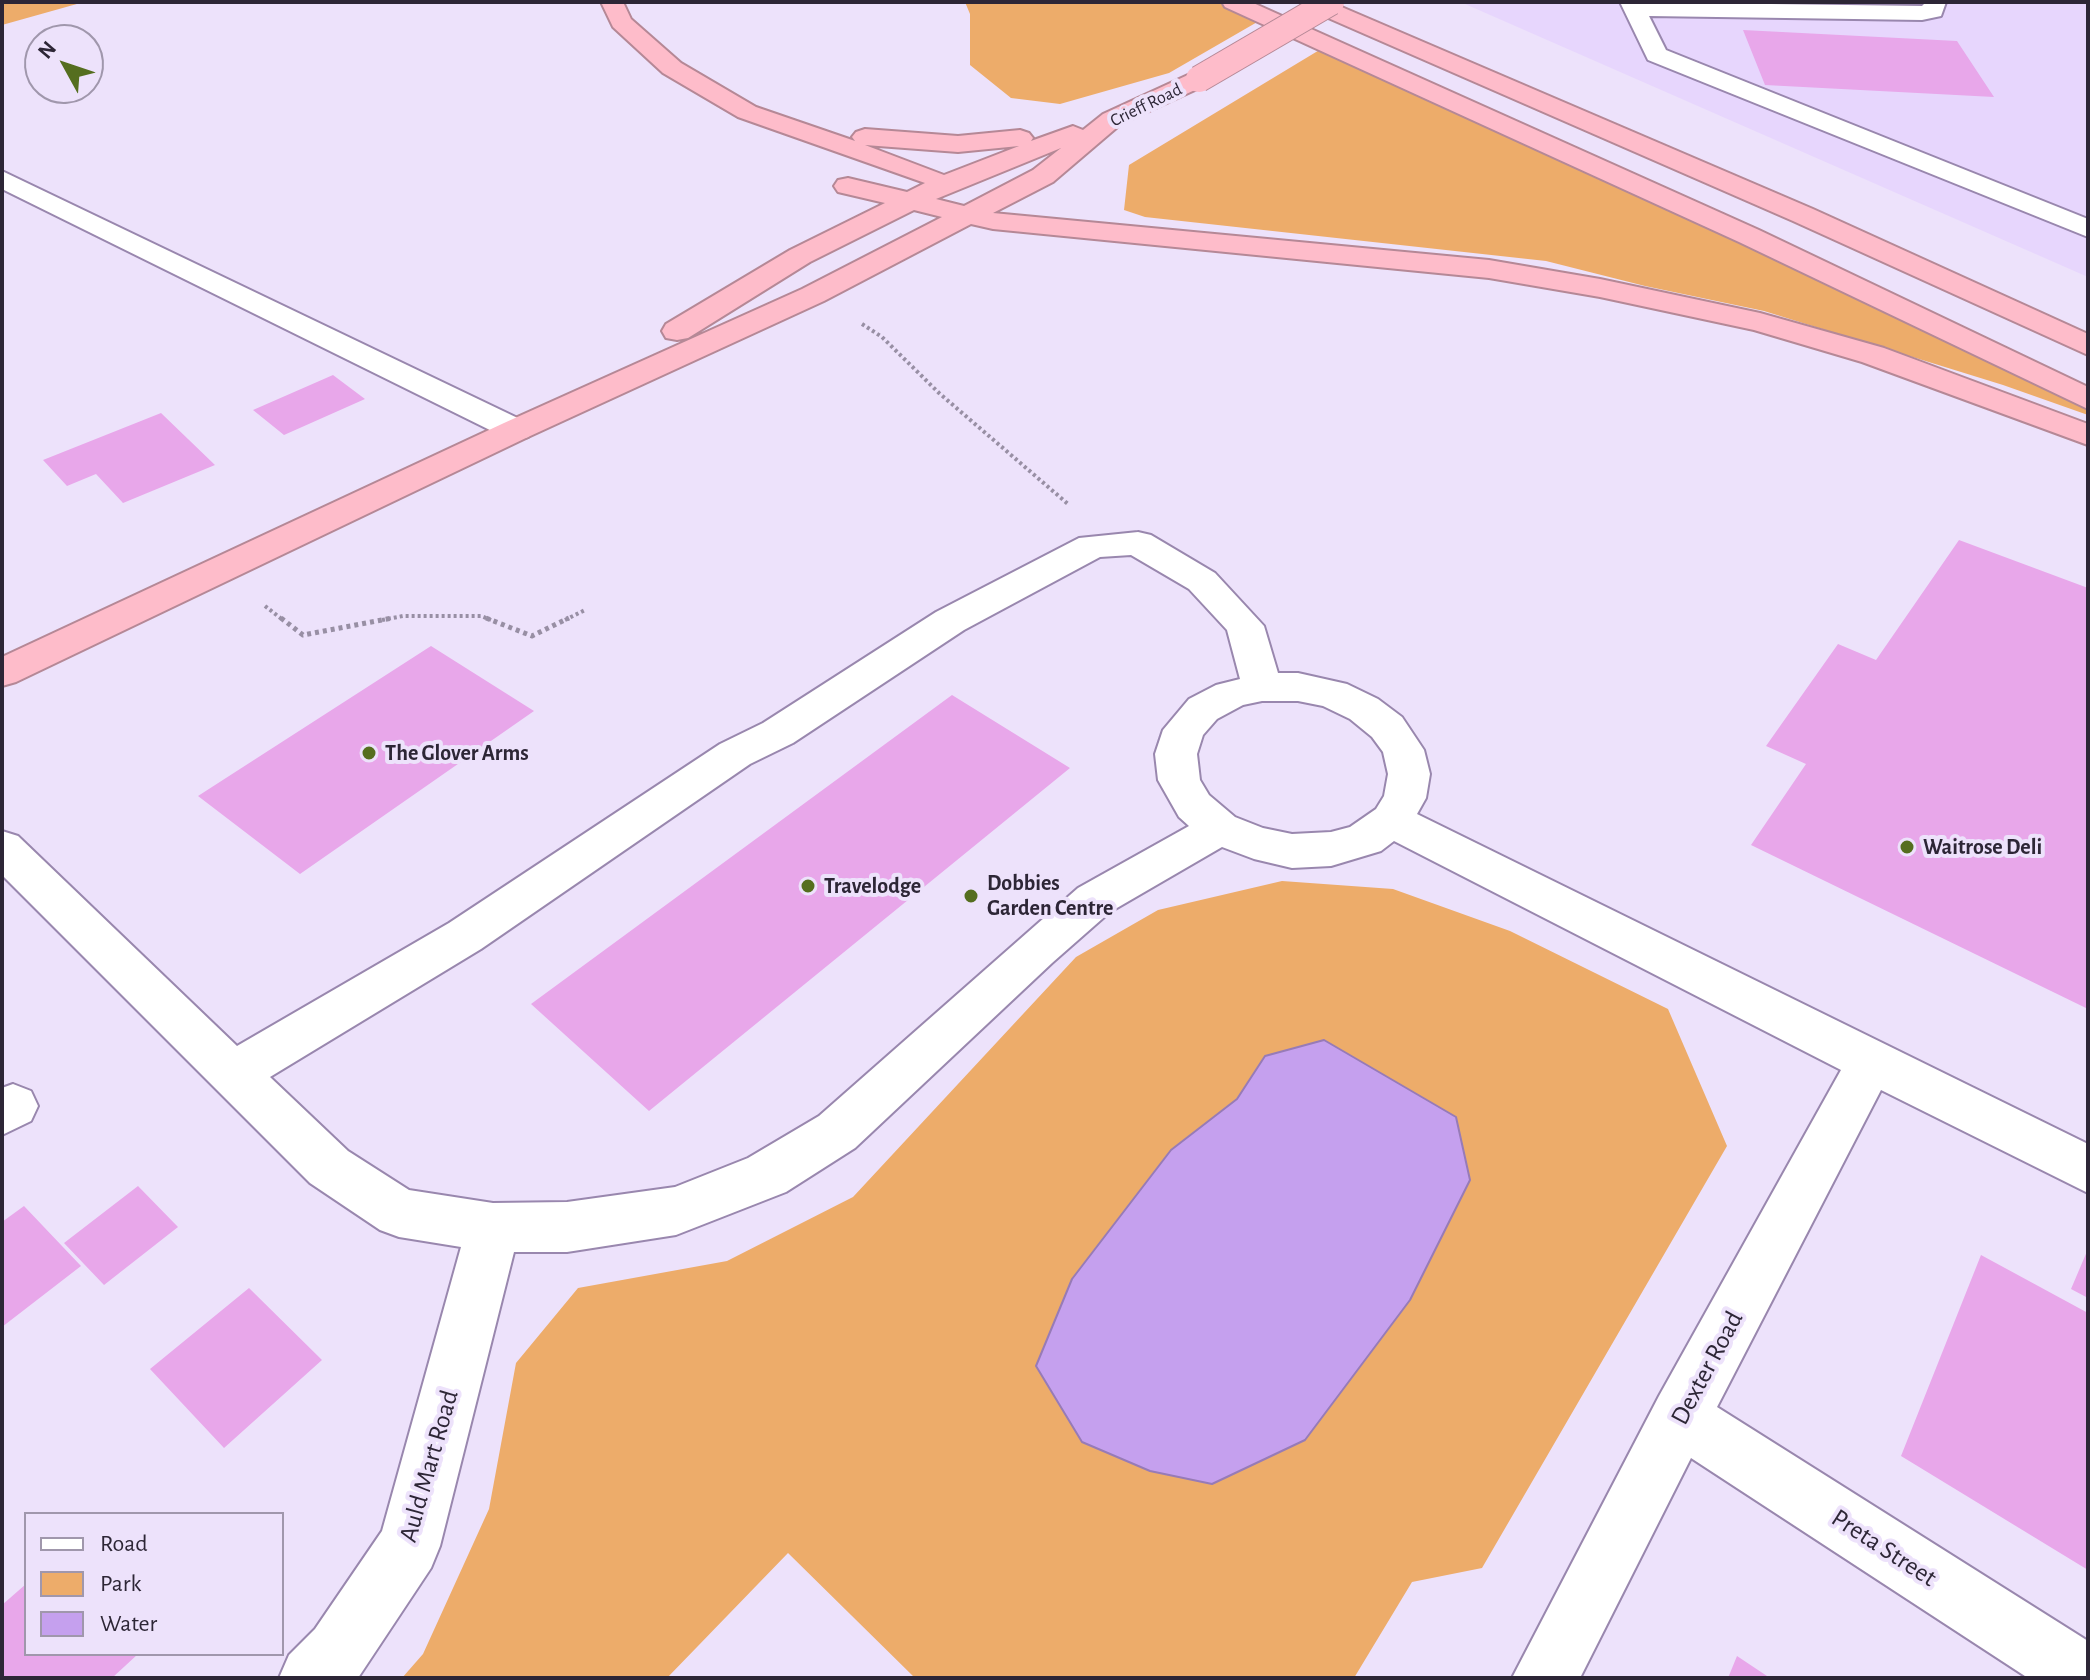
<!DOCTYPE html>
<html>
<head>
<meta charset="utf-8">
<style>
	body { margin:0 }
	#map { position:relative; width:2090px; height:1680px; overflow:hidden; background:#ede2fb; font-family:"Alegreya Sans",sans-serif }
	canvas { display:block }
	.frame { position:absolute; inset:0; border:4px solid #2d2636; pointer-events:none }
	.legend { position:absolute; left:24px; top:1512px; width:260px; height:144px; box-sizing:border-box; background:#ede2fb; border:2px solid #a097ac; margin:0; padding:10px 14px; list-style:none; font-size:24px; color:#2d2636 }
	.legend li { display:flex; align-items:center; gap:16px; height:40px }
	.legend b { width:40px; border:2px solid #a097ac }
	.north { position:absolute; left:24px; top:24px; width:80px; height:80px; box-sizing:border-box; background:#ede2fb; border:2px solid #a097ac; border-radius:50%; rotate:310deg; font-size:22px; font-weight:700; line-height:32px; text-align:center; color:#2d2636 }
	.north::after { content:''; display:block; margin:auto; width:28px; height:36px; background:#556e1f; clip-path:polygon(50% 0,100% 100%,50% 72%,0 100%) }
</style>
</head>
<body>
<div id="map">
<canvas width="2090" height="1680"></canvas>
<div class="frame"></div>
<ul class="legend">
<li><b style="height:10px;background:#fff"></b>Road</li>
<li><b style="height:22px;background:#edac6a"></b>Park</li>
<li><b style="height:22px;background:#c5a0ee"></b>Water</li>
</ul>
<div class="north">N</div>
</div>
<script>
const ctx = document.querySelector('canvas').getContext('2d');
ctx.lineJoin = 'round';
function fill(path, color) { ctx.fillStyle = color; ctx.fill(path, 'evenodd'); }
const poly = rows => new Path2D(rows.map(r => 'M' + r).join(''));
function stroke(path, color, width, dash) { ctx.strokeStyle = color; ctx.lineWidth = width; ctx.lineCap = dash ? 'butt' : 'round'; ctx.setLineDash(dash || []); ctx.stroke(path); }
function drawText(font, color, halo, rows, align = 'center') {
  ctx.font = font + ' "Alegreya Sans",sans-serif'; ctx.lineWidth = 8; ctx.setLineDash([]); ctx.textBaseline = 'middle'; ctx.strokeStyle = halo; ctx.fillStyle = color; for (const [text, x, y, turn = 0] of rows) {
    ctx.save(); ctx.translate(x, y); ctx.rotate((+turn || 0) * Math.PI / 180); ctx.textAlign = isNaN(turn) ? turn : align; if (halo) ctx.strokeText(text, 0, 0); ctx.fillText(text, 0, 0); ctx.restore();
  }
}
const built = poly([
	[1467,2,2088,2,2088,277,1465,4]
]);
const green = poly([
	[2,2,84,2,2,25],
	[965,2,1217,2,1259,21,1169,73,1060,104,1011,98,970,65,970,14],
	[1326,46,2088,403,2088,415,2003,385,1764,311,1645,286,1546,261,1145,217,1124,210,1129,165],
	[1282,881,1393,889,1510,931,1668,1009,1727,1146,1482,1568,1412,1582,1354,1678,915,1678,788,1553,667,1678,402,1678,423,1654,489,1509,516,1363,578,1288,727,1261,853,1197,1076,957,1158,910]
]);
const water = poly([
	[1324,1040,1456,1117,1470,1180,1410,1300,1305,1440,1212,1484,1150,1471,1082,1442,1036,1366,1072,1279,1171,1150,1237,1099,1265,1056,1324,1040]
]);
const building = poly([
	[1740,2,1829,2,1833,8,1740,5],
	[1743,30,1957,41,1994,97,1765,85],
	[333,375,365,399,284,435,253,410],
	[161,413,215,465,123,503,96,474,67,486,43,460],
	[1959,540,2088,588,2088,1009,1751,845,1806,764,1766,746,1838,644,1876,660],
	[431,646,534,711,300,874,198,796],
	[952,695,1070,768,649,1111,531,1004],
	[138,1186,178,1227,104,1285,64,1243],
	[24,1206,81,1266,2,1327,2,1222],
	[2088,1249,2088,1298,2071,1289],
	[1981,1255,2088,1313,2088,1570,1901,1456],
	[249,1288,322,1360,224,1448,150,1369],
	[26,1584,26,1654,138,1654,112,1678,2,1678,2,1605],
	[1737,1656,1770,1678,1728,1678]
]);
const pathFar1 = poly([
	[862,324,882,337,939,393,1068,504],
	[265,606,283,620],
	[382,620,403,616,481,616,491,620],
	[565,620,585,610]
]);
const path = poly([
	[281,618,303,635,392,618],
	[486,618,532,636,569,618]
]);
const minor = poly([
	[1620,2,1922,6,1926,2,1946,2,1941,16,1922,20,1649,16,1666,50,2088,219,2088,237,1648,60,1620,2],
	[2,171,528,423,533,430,528,437,516,440,504,437,2,189,2,171],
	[1138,532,1151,535,1215,573,1264,626,1278,673,1298,673,1347,684,1378,699,1402,717,1424,750,1430,774,1426,798,1417,814,2088,1144,2088,1193,1881,1090,1717,1407,2088,1641,2088,1678,2028,1678,1691,1458,1580,1678,1512,1678,1659,1396,1841,1070,1394,841,1381,851,1331,866,1292,868,1254,859,1222,847,1110,912,1052,963,855,1148,786,1192,676,1235,567,1252,514,1252,440,1546,431,1568,358,1678,279,1678,289,1655,315,1629,382,1531,461,1247,399,1237,380,1230,310,1183,2,875,2,831,18,836,237,1046,449,923,720,744,763,723,936,612,1079,538,1138,532],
	[1131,555,1189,589,1227,630,1240,679,1216,685,1189,699,1163,730,1155,754,1158,780,1179,817,1189,826,1078,888,819,1116,748,1158,675,1187,567,1202,493,1203,409,1190,348,1151,270,1077,481,949,750,764,793,743,964,630,1100,557,1131,555],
	[1262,701,1298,701,1323,706,1350,719,1372,737,1383,752,1388,774,1384,796,1376,809,1350,827,1331,832,1292,834,1263,828,1235,817,1209,795,1200,780,1197,754,1203,735,1217,719,1243,705,1262,701],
	[13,1084,31,1091,38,1106,31,1121,2,1135,2,1088,13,1084]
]);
const highway = poly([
	[601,2,623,2,631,19,681,63,756,107,855,141,852,137,856,132,865,129,958,136,1020,130,1029,133,1033,138,1031,141,1073,126,1083,130,1103,114,1190,74,1208,74,1211,79,1208,84,1121,124,1053,182,993,213,1489,260,1600,279,1760,313,1884,348,2088,424,2088,445,1862,362,1754,330,1600,297,1489,278,993,229,971,224,824,301,528,437,16,682,2,686,2,657,504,423,802,289,942,217,914,210,810,262,688,338,677,340,666,338,662,331,666,324,790,250,885,203,838,192,834,186,838,180,848,178,907,192,925,183,738,117,663,73,613,27,601,2],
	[865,145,958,152,1019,146,944,175,865,145],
	[1061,148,1033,170,964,206,936,199,1061,148],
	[1222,2,1251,2,1759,230,2088,387,2088,409,1739,242,1225,7,1222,2],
	[1300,2,1330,2,1813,209,2088,334,2088,355,1793,221,1303,7,1300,2]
]);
const highwayBridge = poly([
	[1199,79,1331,2]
]);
const markers = [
	[369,753,8,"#556e1f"],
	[1907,847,8,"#556e1f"],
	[808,886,8,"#556e1f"],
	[971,896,8,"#556e1f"]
];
const farStreetnames = [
	["Crieff Road",1146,105,-26]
];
const poiNames = [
	["The Glover Arms",385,753],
	["Waitrose Deli",1923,847],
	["Dobbies",987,883],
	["Garden Centre",987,908],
	["Travelodge",824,886]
];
const nearStreetnames = [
	["Dexter Road",1707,1368,-62],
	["Auld Mart Road",429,1466,-74],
	["Preta Street",1884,1548,33]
];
fill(built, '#e7d6fd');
fill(green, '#edac6a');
fill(water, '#c5a0ee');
stroke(water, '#977bb7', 2);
fill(building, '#e8a7ea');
stroke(minor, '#9987ae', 4);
stroke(highway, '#b58896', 4);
stroke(pathFar1, '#988fa4', 4, [3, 3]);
stroke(path, '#988fa4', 5, [4, 4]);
fill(minor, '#fff');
fill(highway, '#febcca');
stroke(highwayBridge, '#b58896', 28, []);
stroke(highwayBridge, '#febcca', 26);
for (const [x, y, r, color] of markers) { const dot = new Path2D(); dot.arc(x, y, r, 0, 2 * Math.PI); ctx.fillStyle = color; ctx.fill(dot); stroke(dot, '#ede2fb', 3); }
drawText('18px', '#2d2636', '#ede2fb', farStreetnames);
drawText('bold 22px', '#2d2636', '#ede2fb', poiNames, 'left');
drawText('26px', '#2d2636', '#ede2fb', nearStreetnames);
</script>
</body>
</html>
